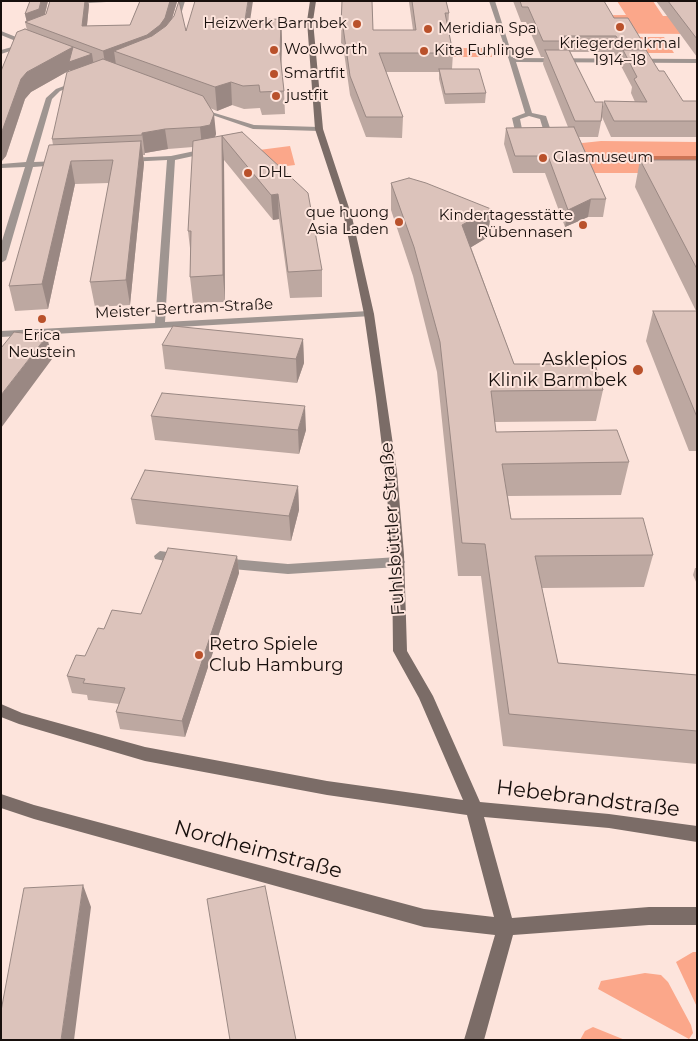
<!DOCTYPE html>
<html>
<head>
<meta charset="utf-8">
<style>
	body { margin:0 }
	#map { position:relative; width:698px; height:1041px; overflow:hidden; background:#fde4dc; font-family:Montserrat,sans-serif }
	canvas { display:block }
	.frame { position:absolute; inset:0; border:2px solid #170f0c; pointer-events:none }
</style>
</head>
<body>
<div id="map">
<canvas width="698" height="1041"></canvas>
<div class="frame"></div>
</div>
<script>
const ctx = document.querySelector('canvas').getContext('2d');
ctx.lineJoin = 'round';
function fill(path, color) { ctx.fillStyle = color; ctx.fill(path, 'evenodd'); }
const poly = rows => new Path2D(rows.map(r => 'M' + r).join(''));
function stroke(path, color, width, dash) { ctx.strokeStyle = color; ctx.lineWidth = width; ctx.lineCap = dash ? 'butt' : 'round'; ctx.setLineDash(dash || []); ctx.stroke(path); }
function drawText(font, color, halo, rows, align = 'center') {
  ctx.font = font + ' Montserrat,sans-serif'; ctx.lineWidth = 4; ctx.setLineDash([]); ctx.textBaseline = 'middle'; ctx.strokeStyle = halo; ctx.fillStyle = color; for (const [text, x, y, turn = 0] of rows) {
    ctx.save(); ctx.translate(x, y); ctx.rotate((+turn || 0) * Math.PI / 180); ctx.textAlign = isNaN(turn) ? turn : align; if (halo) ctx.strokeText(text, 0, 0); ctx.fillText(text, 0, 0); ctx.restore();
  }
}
const green = poly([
	[617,1,653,1,663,16,697,16,697,34,531,33,525,16,626,15],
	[619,37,664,37,674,53,628,53],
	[452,48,490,48,492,57,454,57],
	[601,141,697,142,697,173,585,173,573,144],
	[290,146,295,165,279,167,259,150],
	[693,952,697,952,697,1007,676,962],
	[645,973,661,975,668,982,691,1025,693,1033,689,1039,598,989,601,981],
	[593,1027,625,1040,580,1040,585,1031]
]);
const water = poly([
	[616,156,697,156,697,160,617,160]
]);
const service = poly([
	[489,1,495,1,514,61,509,60,489,1],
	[160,551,181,554,188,559,181,564,155,559,154,556,160,551],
	[398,557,403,559,405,562,403,565,398,567,288,574,221,568,216,566,214,563,216,560,221,558,288,564,398,557]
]);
const minor = poly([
	[71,1,125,1,69,4,71,1],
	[179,1,185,1,179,21,176,23,173,21,179,1],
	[1,31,31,43,32,44,1,54,1,50,23,44,1,35,1,31],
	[512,58,697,59,697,63,516,62,532,113,546,116,551,131,547,133,519,133,515,131,512,118,525,113,509,60,512,58],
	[529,116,540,119,543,129,522,129,520,119,529,116],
	[80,80,82,81,82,83,60,91,52,99,34,162,60,161,64,163,60,165,33,167,6,260,1,263,1,244,25,167,1,168,1,164,26,162,46,98,56,89,80,80],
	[195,107,254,125,319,127,323,129,319,131,253,129,195,109,195,107],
	[209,148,213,150,212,152,175,160,165,322,369,311,374,314,372,316,1,337,1,331,155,323,167,160,127,162,123,160,127,158,171,156,209,148]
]);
const secondary = poly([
	[310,1,316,1,313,21,323,129,352,217,374,314,386,397,397,472,404,555,407,651,433,696,480,802,609,814,697,826,697,842,609,828,484,817,512,918,649,907,697,907,697,925,649,925,513,935,484,1040,464,1040,495,935,424,927,34,819,1,808,1,794,34,805,424,909,494,917,467,815,327,795,145,761,19,724,1,717,1,704,22,713,145,747,327,781,463,800,419,698,393,651,392,555,385,472,376,397,364,314,344,217,315,129,307,21,310,1]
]);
const wall = poly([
	[48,1,45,14,46,14,50,1,88,1,89,5,87,26,130,25,140,1,177,1,172,19,186,31,250,20,281,19,282,40,281,66,284,91,285,114,262,115,260,108,244,109,232,105,217,111,210,108,216,134,215,137,242,132,322,270,322,297,290,298,279,219,273,220,224,160,225,302,193,303,190,277,190,248,188,231,193,147,168,149,145,153,145,155,143,155,144,163,130,305,95,307,90,282,109,183,75,184,48,309,15,311,9,286,53,145,52,139,71,71,70,70,31,92,25,99,6,156,1,162,1,71,27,30,25,22,27,22,25,14],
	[342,1,446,1,449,13,448,28,453,53,452,69,486,93,485,103,445,104,439,79,439,72,386,72,403,117,402,138,366,137,350,95,343,45,341,43],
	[372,2,409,2,413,30,373,30],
	[513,1,604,1,614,18,642,41,640,50,659,71,683,101,697,101,697,137,611,137,602,117,598,137,579,137,606,199,603,217,588,217,565,227,545,173,513,173,504,144,506,128,568,127,543,64,544,57,541,57,526,22,521,22],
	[570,52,614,52,616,57,621,57,620,64,632,87,631,93,635,102,604,101,602,112,595,102],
	[656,1,697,1,697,57],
	[640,160,697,160,697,451,689,451,646,341,653,311,696,311,635,187],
	[391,183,491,209,488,237,471,247,514,364,603,390,596,421,495,422,496,432,629,462,621,495,508,496,511,519,653,555,644,587,542,588,558,663,697,675,697,764,503,746,481,576,458,576,437,372,413,276,391,210],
	[303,339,304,363,297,383,165,369,162,345],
	[151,416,306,430,299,454,155,440],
	[298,486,299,510,291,541,136,524,131,499],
	[237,556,239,573,185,737,120,729,116,712,119,704,88,700,87,695,72,693,67,676,85,656,104,629,141,614],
	[695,568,697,568,697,584,693,575]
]);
const shadedWall = poly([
	[41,1,48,1,42,26,27,23,25,14],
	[85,1,88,1,89,5,85,44,82,26],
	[170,1,177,1,177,2,167,35,114,51,116,65,106,69,103,51],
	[248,1,253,1,247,41,245,20],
	[281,19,282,40,281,76,280,54],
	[73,47,92,54,95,73,73,82,70,70,31,92,25,99,6,156,1,162,1,134,21,79,27,72],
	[231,82,232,105,217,111,215,87],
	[214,114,216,134,212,145,202,147,200,127],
	[165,129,168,149,145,153,145,155,142,133],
	[222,136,224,160,225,302,223,275],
	[141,141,144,163,130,305,126,280],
	[71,161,75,184,48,309,42,284],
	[278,194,279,219,273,220,271,195],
	[591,199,588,217,565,227,568,210],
	[491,209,488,237,460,254,462,225],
	[47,336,52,359,1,428,1,395],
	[303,339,304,363,297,383,296,359],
	[305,406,306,430,299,454,298,430],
	[298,486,299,510,291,541,289,516],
	[237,556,239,573,185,737,182,721],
	[83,885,91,907,74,1040,61,1040]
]);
const building = poly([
	[30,1,41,1,39,9,25,14,30,1],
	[50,1,85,1,82,26,130,25,140,1,170,1,165,18,160,25,147,35,103,51,25,22,46,14,50,1],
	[179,1,186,31,195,1,248,1,245,20,281,19,280,54,284,91,260,92,259,85,243,86,231,82,215,87,114,51,152,36,166,26,174,16,179,1],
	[342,1,372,1,373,30,416,30,412,1,446,1,449,13,445,13,453,53,379,53,403,117,366,117,350,76,343,27,341,25,342,1],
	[520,1,604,1,614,18,628,18,642,41,619,41,616,36,564,36,566,41,543,41,528,7,522,7,520,1],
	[668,1,697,1,697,39,668,1],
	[25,29,92,54,69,62,73,47,27,72,21,79,1,134,1,71,17,32,25,29],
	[545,50,569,50,595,102,603,102,601,121,575,121,545,50],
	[623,50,646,50,659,71,664,71,683,101,697,101,697,121,614,121,604,101,647,102,634,79,637,77,623,50],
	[103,59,203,96,214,114,210,125,200,127,165,129,142,133,142,135,52,139,67,72,103,59],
	[439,69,479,69,486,93,445,94,439,69],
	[574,127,606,199,591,199,568,210,548,156,515,156,506,128,574,127],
	[242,132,308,193,322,270,288,272,278,194,271,195,222,136,223,275,190,277,191,231,188,231,193,141,242,132],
	[141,141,126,280,90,282,113,160,71,161,42,284,9,286,49,145,141,141],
	[640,160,697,160,697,269,640,160],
	[409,178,426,183,491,209,462,225,514,364,595,364,603,390,491,391,496,432,617,430,629,462,502,464,511,519,643,518,653,555,535,556,558,663,697,675,697,731,509,714,485,544,462,543,440,342,414,247,391,183,409,178],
	[653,311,697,311,697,417,653,311],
	[173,326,303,339,296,359,162,345,173,326],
	[14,332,47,336,1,395,1,348,14,332],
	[162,393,305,406,298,430,151,416,162,393],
	[145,470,298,486,289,516,131,499,145,470],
	[168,548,237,556,182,721,116,712,125,688,83,683,85,679,67,676,76,655,85,656,98,628,104,629,112,610,141,614,168,548],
	[83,885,61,1040,1,1040,1,1011,24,888,83,885],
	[265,886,296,1040,230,1040,207,899,265,886]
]);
const markers = [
	[357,24,5,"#b9512b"],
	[620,27,5,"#b9512b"],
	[428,29,5,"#b9512b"],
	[274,50,5,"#b9512b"],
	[424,51,5,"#b9512b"],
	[274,74,5,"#b9512b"],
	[276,96,5,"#b9512b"],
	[543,158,5,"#b9512b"],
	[248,173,5,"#b9512b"],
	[399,222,5,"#b9512b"],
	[583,225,5,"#b9512b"],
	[42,319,5,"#b9512b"],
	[638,370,6,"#b9512b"],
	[199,655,5,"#b9512b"]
];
const farPoinames = [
	["Heizwerk Barmbek",347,24,"right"],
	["Meridian Spa",438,29],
	["Kriegerdenkmal",620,44,"center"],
	["1914–18",620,61,"center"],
	["Woolworth",284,50],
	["Kita Fuhlinge",434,51],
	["Smartfit",284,74],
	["justfit",286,96],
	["Glasmuseum",553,158],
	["DHL",258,173],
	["que huong",389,213,"right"],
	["Asia Laden",389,230,"right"],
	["Kindertagesstätte",573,216,"right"],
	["Rübennasen",573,233,"right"],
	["Erica",42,336,"center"],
	["Neustein",42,353,"center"]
];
const farStreetnames = [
	["Meister-Bertram-Straße",184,309,-3]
];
const poiNames = [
	["Asklepios",627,360],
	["Klinik Barmbek",627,381],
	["Retro Spiele",209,645,"left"],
	["Club Hamburg",209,666,"left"]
];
const streetNames = [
	["Fuhlsbüttler Straße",393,529,-94]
];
const nearStreetnames = [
	["Hebebrandstraße",588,799,7],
	["Nordheimstraße",258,850,15]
];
fill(green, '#fba78a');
fill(water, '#cd7455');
fill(service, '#9f9591');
fill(minor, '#9f9591');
fill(secondary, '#7b6c67');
fill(wall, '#bda8a1');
fill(shadedWall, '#9a8883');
fill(building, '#dcc3bb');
stroke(building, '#9a8883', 1);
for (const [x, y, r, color] of markers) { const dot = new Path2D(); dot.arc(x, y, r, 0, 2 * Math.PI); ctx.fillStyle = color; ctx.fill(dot); stroke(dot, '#fde4dc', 2); }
drawText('15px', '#170f0c', '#fde4dc', farPoinames, 'left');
drawText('15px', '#170f0c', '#fde4dc', farStreetnames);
drawText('18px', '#170f0c', '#fde4dc', poiNames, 'right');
drawText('18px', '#170f0c', '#fde4dc', streetNames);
drawText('21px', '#170f0c', '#fde4dc', nearStreetnames);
</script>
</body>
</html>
